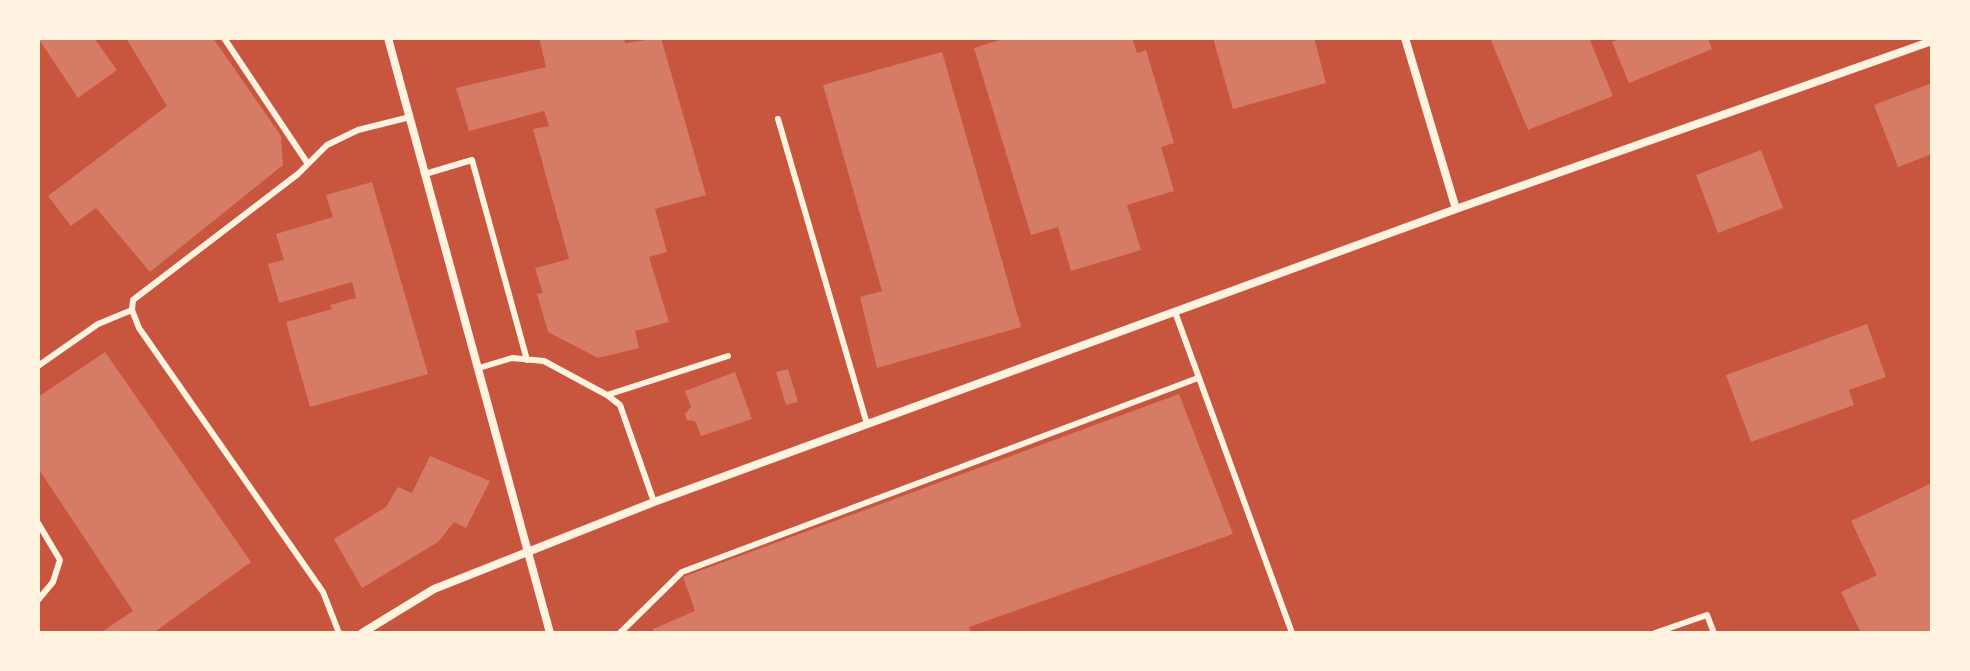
<!DOCTYPE html>
<html>
<head>
<meta charset="utf-8">
<style>
	body { margin:0 }
	#map { position:relative; width:1970px; height:671px; overflow:hidden; background:#c8553d; font-family:Roboto,sans-serif }
	canvas { display:block }
	.frame { position:absolute; inset:0; border:40px solid #fff3e0; pointer-events:none }
</style>
</head>
<body>
<div id="map">
<canvas width="1970" height="671"></canvas>
<div class="frame"></div>
</div>
<script>
const ctx = document.querySelector('canvas').getContext('2d');
ctx.lineJoin = 'round';
function fill(path, color) { ctx.fillStyle = color; ctx.fill(path, 'evenodd'); }
const poly = rows => new Path2D(rows.map(r => 'M' + r).join(''));
function stroke(path, color, width, dash) { ctx.strokeStyle = color; ctx.lineWidth = width; ctx.lineCap = dash ? 'butt' : 'round'; ctx.setLineDash(dash || []); ctx.stroke(path); }
const building = poly([
	[38,38,94,38,117,70,78,98],
	[126,38,213,38,281,136,283,165,150,272,96,208,71,226,48,196,167,106],
	[539,38,624,38,625,43,661,38,706,195,655,209,667,252,649,257,669,322,635,331,639,348,598,358,548,332,537,294,543,293,535,268,569,259,533,129,549,126,544,111,469,131,456,88,546,67],
	[1006,38,1132,38,1137,53,1146,50,1174,143,1161,147,1174,191,1127,205,1141,250,1071,271,1058,227,1031,235,974,48],
	[1213,38,1314,38,1326,83,1233,109],
	[1490,38,1589,38,1613,96,1528,130],
	[1621,38,1708,38,1712,49,1629,83,1612,42],
	[942,52,1021,327,877,368,860,297,882,291,823,85],
	[1932,83,1932,154,1898,167,1874,105],
	[1761,150,1783,208,1718,233,1696,175],
	[372,182,428,374,310,407,286,322,332,309,330,305,356,298,352,282,279,303,268,264,284,260,276,234,333,217,326,195],
	[1867,324,1886,377,1849,390,1854,405,1751,442,1726,375],
	[105,352,251,562,153,633,100,633,133,611,38,468,38,397],
	[788,369,798,402,786,405,776,372],
	[735,372,752,419,701,436,695,421,687,420,685,414,691,407,685,391],
	[1179,394,1233,534,969,627,971,633,654,633,653,629,695,611,683,577],
	[430,456,490,481,466,528,454,522,438,542,362,588,334,539,386,507,398,487,412,493],
	[1932,483,1932,633,1861,633,1841,592,1877,575,1851,521]
]);
const service = poly([
	[224,38,308,164],
	[778,119,867,424],
	[425,174,472,160,527,360],
	[1175,312,1292,633],
	[38,366,98,324,132,310],
	[479,368,512,358,544,361,607,395,620,405,654,502],
	[607,395,728,356],
	[38,523,60,560,53,582,38,600],
	[339,633,323,592,139,328,132,310,133,300,298,174,327,145,358,130,410,117],
	[620,633,682,572,1198,378],
	[1655,633,1707,615,1714,633]
]);
const minor = poly([
	[388,38,550,633],
	[1405,38,1456,209],
	[362,633,434,589,654,502,1456,209,1932,41]
]);
fill(building, '#d67c66');
stroke(service, '#fff3e0', 6);
stroke(minor, '#fff3e0', 8);
</script>
</body>
</html>
